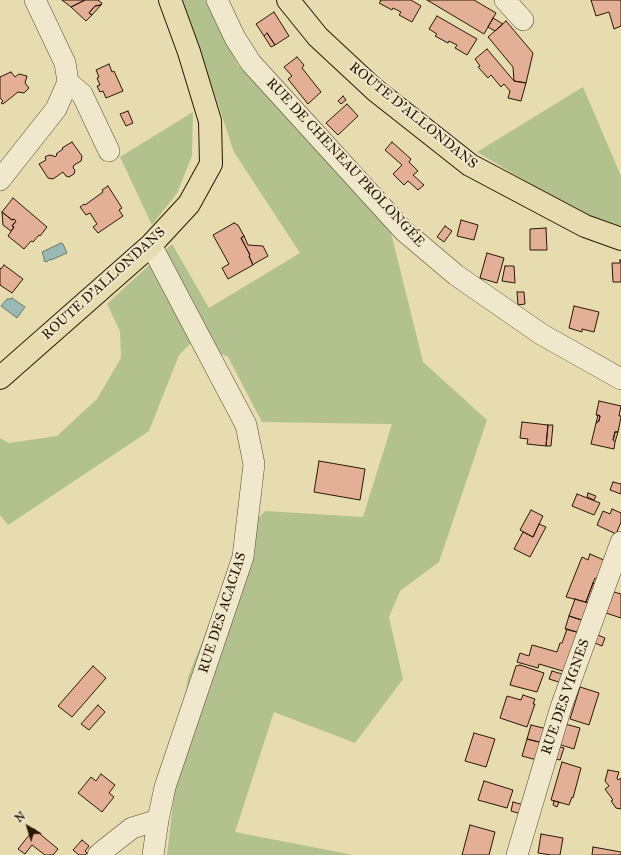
<!DOCTYPE html>
<html>
<head>
<meta charset="utf-8">
<style>
	body { margin:0 }
	#map { position:relative; width:621px; height:855px; overflow:hidden; background:#e7dbb0; font-family:"IM FELL Great Primer",serif }
	canvas { display:block }
	.north { position:absolute; left:8px; top:807px; width:40px; height:40px; -webkit-text-stroke:3px #efe8cc; paint-order:stroke; rotate:322deg; font-size:11px; font-weight:700; line-height:16px; text-align:center; color:#2a1802 }
	.north::after { content:''; display:block; margin:auto; width:14px; height:18px; background:#2a1802; clip-path:polygon(50% 0,100% 100%,50% 72%,0 100%) }
</style>
</head>
<body>
<div id="map">
<canvas width="621" height="855"></canvas>
<div class="north">N</div>
</div>
<script>
const ctx = document.querySelector('canvas').getContext('2d');
ctx.lineJoin = 'round';
function fill(path, color) { ctx.fillStyle = color; ctx.fill(path, 'evenodd'); }
const poly = rows => new Path2D(rows.map(r => 'M' + r).join(''));
function stroke(path, color, width, dash) { ctx.strokeStyle = color; ctx.lineWidth = width; ctx.lineCap = dash ? 'butt' : 'round'; ctx.setLineDash(dash || []); ctx.stroke(path); }
function drawText(font, color, halo, rows, align = 'center') {
  ctx.font = font + ' "IM FELL Great Primer",serif'; ctx.lineWidth = 4; ctx.setLineDash([]); ctx.textBaseline = 'middle'; ctx.strokeStyle = halo; ctx.fillStyle = color; for (const [text, x, y, turn = 0] of rows) {
    ctx.save(); ctx.translate(x, y); ctx.rotate((+turn || 0) * Math.PI / 180); ctx.textAlign = isNaN(turn) ? turn : align; if (halo) ctx.strokeText(text, 0, 0); ctx.fillText(text, 0, 0); ctx.restore();
  }
}
const green = poly([
	[183,0,208,0,238,65,389,225,423,362,487,420,439,562,400,591,389,617,403,679,355,743,274,712,235,832,353,855,167,855,188,677,246,531,265,511,363,517,392,424,262,422,228,357,193,341,179,355,149,431,8,525,0,515,0,438,9,443,57,436,97,399,121,358,120,331,107,304,172,244,209,308,300,253,234,152],
	[583,87,621,176,621,229,572,209,477,152],
	[193,112,192,156,177,193,152,225,120,157]
]);
const water = poly([
	[61,243,63,244,67,253,51,260,50,259,47,262,44,261,44,258,42,252,61,243],
	[12,298,25,307,17,318,1,306,7,299,10,299,12,298]
]);
const building = poly([
	[62,0,85,0,71,7,62,0],
	[85,0,98,0,102,3,101,5,95,6,89,13,92,15,86,21,71,7,85,0],
	[380,0,411,0,421,6,412,22,399,15,401,12,393,8,392,10,379,3,381,1,380,0],
	[427,0,474,0,496,13,484,34,427,0],
	[591,0,621,0,621,26,614,29,609,12,596,16,591,0],
	[101,5,92,15,89,13,95,6,101,5],
	[274,12,289,36,275,45,267,33,264,36,256,24,274,12],
	[437,16,477,39,467,55,455,48,457,45,449,41,448,43,435,36,437,34,429,29,437,16],
	[493,18,503,24,495,31,488,27,493,18],
	[506,21,533,53,526,83,514,81,513,67,488,37,506,21],
	[267,33,275,45,271,47,264,36,267,33],
	[487,49,514,81,526,83,521,101,508,98,510,91,504,84,501,87,491,75,488,78,478,67,480,66,475,59,487,49],
	[297,57,304,65,302,68,321,92,308,104,288,79,292,76,284,67,297,57],
	[109,64,112,72,114,71,123,91,106,98,103,91,100,92,97,86,100,85,97,78,99,77,96,70,109,64],
	[11,72,15,77,19,74,27,76,25,83,29,88,24,93,18,92,3,104,1,103,3,101,0,98,0,77,11,72],
	[343,96,346,100,341,104,338,101,343,96],
	[347,104,358,116,338,135,326,123,347,104],
	[128,111,133,123,126,126,120,114,128,111],
	[72,142,82,156,81,161,74,165,73,168,75,170,74,174,69,177,66,176,63,172,53,179,48,178,39,164,46,160,45,157,49,155,54,156,55,157,57,155,56,154,63,149,62,148,72,142],
	[392,142,411,159,409,162,418,171,413,175,424,185,418,190,408,181,404,185,393,174,402,165,385,150,392,142],
	[108,186,122,208,119,210,123,216,98,233,93,227,97,224,90,213,86,215,80,207,84,204,85,205,103,192,102,190,108,186],
	[13,198,47,227,40,236,39,235,33,242,31,241,24,249,8,236,14,227,12,226,16,221,14,219,12,220,2,212,13,198],
	[2,212,12,220,14,219,16,221,12,226,14,227,11,231,3,225,2,212],
	[461,220,478,225,474,240,457,236,461,220],
	[234,223,238,225,244,236,241,238,250,255,249,256,253,265,228,279,222,268,229,264,213,235,234,223],
	[445,226,452,231,444,242,437,237,445,226],
	[546,228,547,250,530,250,530,229,546,228],
	[244,236,248,245,263,246,268,256,254,264,253,265,249,256,250,255,241,238,244,236],
	[487,253,504,258,497,283,480,278,487,253],
	[620,260,621,260,621,282,613,282,612,263,620,263,620,260],
	[4,265,23,279,12,293,0,285,0,268,1,269,4,265],
	[505,266,514,266,515,283,502,281,505,266],
	[517,292,524,292,525,304,518,305,517,292],
	[574,306,599,312,594,332,582,329,582,332,569,328,574,306],
	[599,401,621,406,619,416,621,416,621,417,618,432,615,432,613,440,615,442,614,449,591,444,596,423,599,421,600,416,596,415,599,401],
	[598,415,600,416,599,421,596,423,598,415],
	[522,422,548,425,546,446,527,444,528,439,520,438,522,422],
	[548,425,553,425,551,446,546,446,548,425],
	[615,432,618,432,615,442,613,440,615,432],
	[319,461,365,469,360,500,314,492,319,461],
	[613,482,621,484,621,494,610,490,613,482],
	[588,493,596,496,594,500,587,497,588,493],
	[577,494,600,503,594,515,572,506,577,494],
	[612,509,621,513,621,522,616,534,597,525,603,511,610,514,612,509],
	[531,510,543,516,533,537,520,530,531,510],
	[539,524,546,527,530,557,514,549,523,532,533,537,539,524],
	[590,554,606,561,598,580,595,578,586,602,566,597,582,557,588,560,590,554],
	[593,583,596,585,590,603,586,602,593,583],
	[614,592,621,594,621,618,606,613,614,592],
	[575,599,588,603,582,620,569,616,575,599],
	[569,616,584,621,580,633,565,629,569,616],
	[567,629,580,633,566,672,539,664,538,668,517,662,520,653,529,656,532,645,557,652,560,643,562,643,567,629],
	[593,633,605,638,602,646,590,641,593,633],
	[520,665,544,673,537,692,510,685,516,666,520,665],
	[93,666,106,678,72,717,58,706,93,666],
	[552,671,565,675,562,683,549,679,552,671],
	[580,687,599,693,589,725,570,719,580,687],
	[523,695,535,699,533,704,535,704,527,727,500,718,507,696,521,700,523,695],
	[98,705,105,712,89,730,81,724,98,705],
	[565,724,580,728,574,749,558,744,565,724],
	[531,725,547,729,543,743,527,739,531,725],
	[474,733,495,739,486,767,465,761,474,733],
	[527,739,543,743,537,760,522,756,527,739],
	[556,746,564,748,560,760,552,758,556,746],
	[562,762,581,768,573,798,572,797,569,805,551,800,562,762],
	[608,770,619,772,617,778,618,780,621,778,621,809,616,808,611,801,613,800,605,789,609,786,605,781,608,770],
	[101,774,115,785,109,793,114,797,102,812,78,793,91,777,96,781,101,774],
	[484,781,513,790,507,808,478,800,484,781],
	[554,801,559,802,557,807,553,805,554,801],
	[513,802,524,805,521,814,511,811,513,802],
	[470,825,495,832,489,855,462,855,470,825],
	[34,829,58,849,53,855,45,855,32,845,25,854,18,849,34,829],
	[541,834,563,838,560,855,551,855,538,853,541,834],
	[82,840,89,846,85,851,87,853,85,855,79,855,73,850,82,840],
	[593,847,621,852,621,855,592,855,593,847]
]);
const minor = poly([
	[35,0,65,63,68,82,82,94,109,151],
	[217,0,235,38,251,63,404,231,456,275,541,334,621,379],
	[505,0,523,20],
	[0,180,56,109,68,82],
	[151,245,246,425,254,464,243,557,165,787,158,820,153,855],
	[98,855,104,850,132,828,158,820],
	[517,855,561,707,621,542]
]);
const major = poly([
	[288,0,318,37,375,90,470,165,585,226,621,239],
	[0,378,151,245,189,204,211,164,210,121,189,52,170,0]
]);
const streetNames = [
	["ROUTE D'ALLONDANS",413,116,39],
	["RUE DE CHENEAU PROLONGÉE",345,163,47],
	["ROUTE D'ALLONDANS",104,284,-42],
	["RUE DES ACACIAS",223,613,-72],
	["RUE DES VIGNES",566,697,-71]
];
fill(green, '#b2c18e');
fill(water, '#99b9b4');
stroke(water, '#6d796d', 1);
fill(building, '#e3af96');
stroke(building, '#2a1802', 1);
stroke(minor, '#59492e', 22);
stroke(major, '#2a1802', 24);
stroke(minor, '#efe8cc', 21);
stroke(major, '#e7dbb0', 22);
drawText('14px', '#2a1802', '#efe8cc', streetNames);
</script>
</body>
</html>
